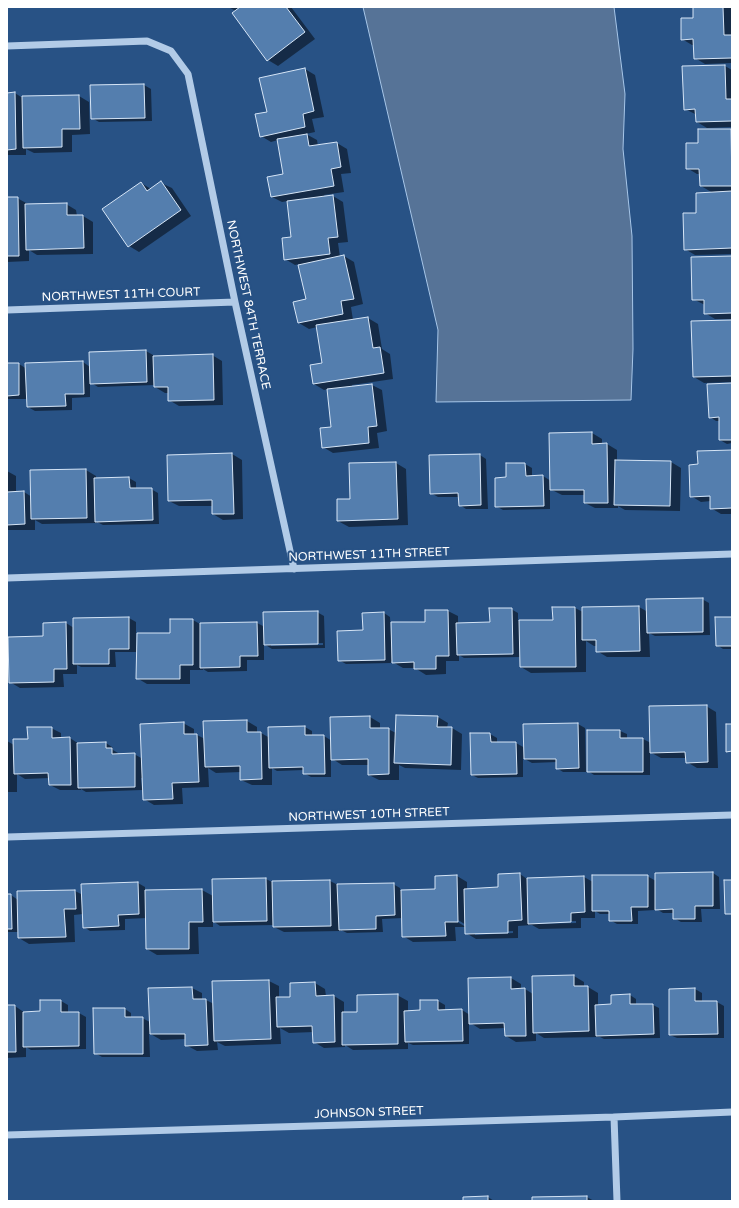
<!DOCTYPE html>
<html>
<head>
<meta charset="utf-8">
<style>
	body { margin:0 }
	#map { position:relative; width:739px; height:1208px; overflow:hidden; background:#285285; font-family:"Varela Round",sans-serif }
	canvas { display:block }
	.frame { position:absolute; inset:0; border:8px solid #fff; pointer-events:none }
</style>
</head>
<body>
<div id="map">
<canvas width="739" height="1208"></canvas>
<div class="frame"></div>
</div>
<script>
const ctx = document.querySelector('canvas').getContext('2d');
ctx.lineJoin = 'round';
function fill(path, color) { ctx.fillStyle = color; ctx.fill(path, 'evenodd'); }
const poly = rows => new Path2D(rows.map(r => 'M' + r).join(''));
function stroke(path, color, width, dash) { ctx.strokeStyle = color; ctx.lineWidth = width; ctx.lineCap = dash ? 'butt' : 'round'; ctx.setLineDash(dash || []); ctx.stroke(path); }
function drawText(font, color, halo, rows, align = 'center') {
  ctx.font = font + ' "Varela Round",sans-serif'; ctx.lineWidth = 4; ctx.setLineDash([]); ctx.textBaseline = 'middle'; ctx.strokeStyle = halo; ctx.fillStyle = color; for (const [text, x, y, turn = 0] of rows) {
    ctx.save(); ctx.translate(x, y); ctx.rotate((+turn || 0) * Math.PI / 180); ctx.textAlign = isNaN(turn) ? turn : align; if (halo) ctx.strokeText(text, 0, 0); ctx.fillText(text, 0, 0); ctx.restore();
  }
}
const water = poly([
	[363,7,614,7,625,94,623,149,632,236,633,349,631,400,436,402,438,330,363,7]
]);
const shadow = poly([
	[228,7,291,7,315,39,278,66,268,60,236,11],
	[694,7,732,7,732,63,705,64,695,58,695,45,692,45,682,39,694,19],
	[725,66,732,70,732,127,707,128,697,122,697,115,685,109],
	[305,69,315,75,324,117,312,119,315,132,306,134,317,140,318,146,337,143,347,149,351,173,341,174,344,192,324,195,325,197,333,196,343,202,348,242,338,243,340,257,344,256,354,262,363,304,351,307,353,320,368,318,378,324,382,349,390,354,393,379,352,385,352,387,372,385,382,390,387,431,377,433,379,448,333,453,323,447,332,428,328,389,324,390,314,384,324,364,317,327,309,329,299,323,307,300,299,264,295,265,285,259,293,238,288,201,282,202,272,197,284,175,278,140,271,142,261,136,268,113],
	[144,85,151,89,152,121,99,122,92,118],
	[15,93,21,97,79,96,89,102,90,134,72,135,72,152,34,153,26,149,26,155,7,155,7,94],
	[730,130,732,130,732,254,695,255,685,249,697,214,713,193,701,186,700,174,697,174,687,168,699,144],
	[141,183,151,189,161,183,172,188,191,216,139,252,129,246],
	[7,198,17,198,28,204,66,204,76,210,77,216,83,216,93,222,93,254,37,255,29,250,29,261,7,262],
	[732,257,732,319,715,319,705,313,705,305,693,299],
	[732,321,732,382,704,383,694,377],
	[146,351,153,355,153,357,212,355,222,361,223,405,179,406,169,400,169,393,165,393,155,387,155,385,98,387,90,382,90,397,72,398,72,410,35,411,28,407,28,399,7,399,7,364,19,364,27,369,83,362,90,367],
	[732,384,732,443,727,444,720,440,720,421,716,421,710,417],
	[592,433,602,439,602,444,607,444,617,450,617,461,671,462,681,468,680,511,625,510,618,506,618,508,595,508,585,503,585,495,562,495,550,489,550,509,503,510,496,506,507,478,525,464,532,468,532,477,543,476,551,481],
	[732,451,732,514,721,514,711,508,711,501,701,502,691,496,699,465],
	[700,495,715,495,715,497,700,497],
	[232,454,242,460,243,519,223,520,213,514,213,506,179,506,169,501,168,456],
	[480,455,486,459,488,509,466,509,460,505,459,497,438,497,431,493],
	[396,463,406,469,408,525,349,527,338,521,351,500],
	[86,470,96,476,96,479,129,478,136,482,136,489,151,489,158,493,159,524,103,525,97,522,97,523,42,524,35,520,35,530,7,530,7,471,16,476,16,492,24,492,32,497,31,471],
	[702,599,709,603,710,635,655,636,649,633,650,657,607,657,597,651,597,646,594,646,586,641,586,672,531,673,521,667,521,657,464,658,459,655,459,661,446,661,446,674,426,675,415,668,403,668,391,661,391,663,346,664,339,660,364,631,384,613,390,617,391,638,393,638,426,623,448,611,458,616,458,624,491,623,511,609,518,613,518,621,554,621,554,608,575,608,583,612,639,607,648,612],
	[317,612,324,616,325,648,272,649,264,644,264,660,247,660,247,671,208,672,203,669,203,670,190,670,190,684,147,684,137,678,138,652,115,652,116,667,81,667,77,665,77,674,63,674,64,687,20,688,10,682,10,658,7,658,7,625,8,638,44,637,66,623,74,628,74,619,129,618,136,622,136,648,138,648,171,634,171,620,193,620,200,624,257,623,265,627],
	[323,643,323,645,271,646,271,644],
	[732,618,732,649,723,649,717,645],
	[706,706,716,712,718,768,697,768,687,762,686,758,661,758,650,752,650,775,594,775,588,771,620,731,627,734,627,739,643,739,651,743],
	[370,717,380,723,380,729,388,729,396,733,438,717,448,723,447,728,452,728,462,734,461,770,405,768,399,765,399,780,379,780,369,775,369,765,342,765,331,758,331,777,311,777,304,773,304,770,277,771,272,768,272,785,252,785,241,780,241,772,216,773,208,768,209,787,182,788,183,804,154,805,144,799,143,778,141,778,142,790,86,792,81,789,81,790,60,790,50,785,50,778,25,779,17,774,17,792,7,792,7,741,14,745,29,740,51,728,61,733,61,739,70,738,79,744,106,743,112,747,113,750,118,753,118,755,134,754,143,759,183,723,194,729,194,735,197,735,205,739,247,721,257,727,257,733,261,733,270,738,305,727,312,731,312,736,324,736,332,741],
	[578,724,585,728,586,772,563,772,557,768,557,762,532,763,523,758,523,777,478,778,472,775,471,734,490,734,497,738,497,743,516,743,525,748,524,725],
	[713,873,719,877,720,909,701,909,702,922,681,922,674,918,674,913,663,913,655,908,655,910,638,911,638,924,617,924,610,920,610,914,600,914,595,911,595,918,581,918,581,928,539,929,532,925,518,926,518,938,476,939,466,933,466,925,455,918,454,920,466,927,455,927,456,941,413,942,403,936,403,918,382,919,383,932,347,933,341,930,341,931,284,932,274,927,274,925,220,926,213,921,213,927,198,927,199,954,157,955,147,949,147,918,125,919,125,930,90,931,84,927,83,914,74,915,75,942,29,944,19,938,19,932,7,932,7,895,11,895,18,900,75,891,83,895,138,883,145,887,145,891,202,890,213,896,266,879,272,882,330,881,338,885,393,884,400,888,400,891,436,890,457,876,467,882,467,889,499,888,499,875,520,874,527,879,584,877,593,882,647,876,656,881],
	[576,921,576,923,538,924,538,922],
	[513,931,513,933,475,935,475,933],
	[574,976,584,982,584,987,588,987,598,993,598,1006,612,1005,630,995,636,999,636,1005,653,1005,659,1008,660,1038,604,1039,600,1037,544,1038,536,1033,536,1041,516,1042,506,1036,506,1028,480,1029,469,1022,469,1044,413,1045,408,1043,408,1049,353,1050,345,1045,345,1047,324,1048,314,1042,314,1032,289,1033,280,1028,281,1044,225,1046,217,1042,218,1050,197,1051,186,1045,186,1039,161,1040,149,1033,150,1057,102,1057,95,1053,125,1009,131,1013,131,1018,142,1018,150,1022,149,989,192,988,202,993,202,1000,206,1000,214,1004,269,981,279,986,279,998,291,998,291,984,315,983,325,989,326,996,334,996,344,1002,344,1013,358,1013,397,995,408,1001,408,1012,421,1011,438,1001,445,1005,445,1011,462,1010,470,1015,511,978,521,984,521,990,525,989,533,994],
	[695,989,702,993,702,1002,717,1002,724,1006,724,1038,677,1038,670,1035],
	[41,1001,61,1001,68,1005,68,1013,79,1013,86,1017,86,1049,31,1050,26,1047,26,1057,7,1058,7,1006,15,1006,25,1013,41,1012],
	[488,1197,494,1201,464,1201],
	[587,1197,594,1201,533,1201,533,1198]
]);
const building = poly([
	[240,7,286,7,305,32,267,61,232,13,240,7],
	[693,7,723,7,724,35,732,35,732,58,694,59,693,39,681,40,681,18,693,18,693,7],
	[725,65,726,99,732,99,732,121,696,122,695,109,684,110,682,66,725,65],
	[305,68,314,111,303,114,305,127,260,137,255,114,267,112,259,78,305,68],
	[144,84,145,118,91,119,90,85,144,84],
	[15,92,16,149,7,150,7,93,15,92],
	[79,95,80,129,62,129,62,147,23,148,22,96,79,95],
	[698,129,731,129,732,186,700,186,699,169,686,169,686,143,698,143,698,129],
	[307,134,309,146,337,142,341,167,331,169,334,186,271,197,267,177,283,174,277,139,307,134],
	[161,181,181,210,128,247,102,209,141,182,147,191,161,181],
	[732,191,732,248,684,250,683,213,696,213,696,193,732,191],
	[333,195,338,237,328,238,330,254,284,260,282,238,291,237,287,201,333,195],
	[7,197,18,197,19,256,7,256,7,197],
	[67,203,67,215,83,215,84,248,26,250,25,204,67,203],
	[344,255,354,299,341,301,343,314,298,323,293,302,306,299,298,265,344,255],
	[732,256,732,313,704,314,704,300,692,300,691,257,732,256],
	[368,317,373,348,380,347,384,373,313,384,310,365,322,363,316,325,368,317],
	[732,320,732,376,693,377,691,321,732,320],
	[146,350,147,382,90,384,89,352,146,350],
	[213,354,214,400,168,401,168,387,154,387,153,356,213,354],
	[83,361,84,394,65,394,66,406,27,407,25,363,83,361],
	[7,363,19,363,19,395,7,396,7,363],
	[732,383,732,440,719,440,719,417,709,418,707,384,732,383],
	[372,384,377,426,368,427,369,443,322,448,320,428,331,427,327,389,372,384],
	[592,432,592,444,607,443,608,503,584,503,584,490,550,490,549,433,592,432],
	[732,450,732,508,710,509,710,496,690,497,689,465,698,464,697,451,732,450],
	[232,453,234,514,212,514,212,500,168,501,167,455,232,453],
	[480,454,481,505,459,506,458,493,430,494,429,455,480,454],
	[615,460,671,461,670,506,614,505,615,460],
	[396,462,398,519,337,521,337,499,350,499,349,463,396,462],
	[506,463,525,463,526,476,543,475,544,506,495,507,495,478,506,477,506,463],
	[86,469,87,518,31,519,30,470,86,469],
	[129,477,130,488,152,488,153,520,95,522,94,478,129,477],
	[24,491,25,524,7,525,7,492,24,491],
	[703,598,703,632,647,633,646,599,703,598],
	[639,606,640,651,596,652,596,640,582,640,582,607,639,606],
	[552,607,575,607,576,667,520,667,519,620,553,620,552,607],
	[489,608,512,608,513,654,457,655,456,623,490,622,489,608],
	[425,610,448,610,449,656,436,656,436,669,414,669,414,662,392,663,391,622,425,622,425,610],
	[318,611,318,644,264,645,263,612,318,611],
	[384,612,385,660,338,661,337,631,363,630,362,613,384,612],
	[129,617,129,649,109,649,109,664,73,664,73,618,129,617],
	[715,617,732,617,732,646,716,646,715,617],
	[170,619,193,619,193,665,180,665,180,679,136,679,137,633,170,633,170,619],
	[66,622,67,669,54,669,54,682,9,683,8,637,43,636,43,623,66,622],
	[257,622,258,656,240,656,240,667,200,668,200,623,257,622],
	[707,705,708,762,686,763,685,752,650,753,649,706,707,705],
	[396,715,438,716,437,727,452,727,451,765,394,763,396,715],
	[370,716,370,728,389,728,389,774,368,775,368,759,331,760,330,717,370,716],
	[247,720,247,732,261,732,262,779,240,780,240,766,205,767,203,721,247,720],
	[184,722,184,734,197,734,199,782,172,783,173,799,143,800,140,724,184,722],
	[578,723,579,768,556,769,556,759,524,759,523,724,578,723],
	[726,724,732,724,732,751,726,752,726,724],
	[305,726,305,735,324,735,325,774,303,774,303,767,269,768,268,727,305,726],
	[27,727,52,727,52,738,70,737,71,785,49,785,48,773,14,774,13,739,28,739,27,727],
	[587,730,620,730,620,738,643,738,643,772,587,772,587,730],
	[470,733,490,733,491,742,516,742,517,774,471,775,470,733],
	[106,742,106,748,112,748,112,754,135,753,135,787,78,788,77,743,106,742],
	[713,872,713,906,695,906,695,919,673,919,673,909,655,910,655,873,713,872],
	[520,873,522,920,508,921,508,933,465,934,464,889,498,887,498,874,520,873],
	[457,875,458,922,445,922,446,936,402,937,401,890,435,889,435,876,457,875],
	[592,875,648,875,648,907,631,907,632,921,609,921,609,911,592,911,592,875],
	[584,876,585,912,571,913,571,922,528,924,527,878,584,876],
	[266,878,267,921,213,922,212,879,266,878],
	[330,880,331,926,273,927,272,881,330,880],
	[724,880,732,880,732,914,725,914,724,880],
	[138,882,139,914,118,915,119,926,83,928,81,884,138,882],
	[394,883,395,915,376,916,376,929,339,930,337,884,394,883],
	[202,889,203,922,189,922,189,949,146,949,145,890,202,889],
	[75,890,76,909,64,909,66,937,18,938,17,891,75,890],
	[7,894,11,894,12,929,7,929,7,894],
	[574,975,574,986,588,986,589,1031,533,1033,532,976,574,975],
	[511,977,511,989,525,988,526,1036,505,1036,504,1023,469,1024,468,978,511,977],
	[269,980,271,1039,214,1041,212,981,269,980],
	[315,982,316,996,334,995,335,1042,313,1043,312,1026,277,1027,276,997,290,997,290,983,315,982],
	[192,987,193,999,206,999,208,1045,185,1046,185,1034,150,1034,148,988,192,987],
	[695,988,695,1001,717,1001,718,1034,669,1035,669,989,695,988],
	[398,994,398,1044,342,1045,342,1012,357,1012,357,995,398,994],
	[630,994,630,1004,653,1004,654,1034,596,1036,595,1005,611,1004,611,995,630,994],
	[40,1000,61,1000,61,1012,79,1012,79,1046,23,1047,23,1012,40,1011,40,1000],
	[420,1000,438,1000,438,1010,462,1009,463,1041,405,1042,404,1011,420,1010,420,1000],
	[7,1005,15,1005,16,1052,7,1052,7,1005],
	[93,1008,125,1008,125,1017,143,1017,143,1054,94,1054,93,1008],
	[488,1196,488,1201,463,1201,463,1197,488,1196],
	[587,1196,587,1201,532,1201,532,1197,587,1196]
]);
const minor = poly([
	[7,46,147,41,171,51,188,74,235,302,294,569],
	[7,310,235,302],
	[7,578,732,554],
	[7,837,732,815],
	[614,1117,617,1201],
	[7,1135,614,1117,732,1112]
]);
const streetNames = [
	["NORTHWEST 11TH COURT",121,295,-2],
	["NORTHWEST 84TH TERRACE",248,305,78],
	["NORTHWEST 11TH STREET",369,555,-2],
	["NORTHWEST 10TH STREET",369,815,-2],
	["JOHNSON STREET",369,1113,-2]
];
fill(water, '#567397');
stroke(water, '#a7c6e8', 1);
fill(shadow, '#0007');
fill(building, '#547eae');
stroke(building, '#d6e5f6', 1);
stroke(minor, '#b2cbe7', 7);
drawText('12px', '#fff', '#285285', streetNames);
</script>
</body>
</html>
